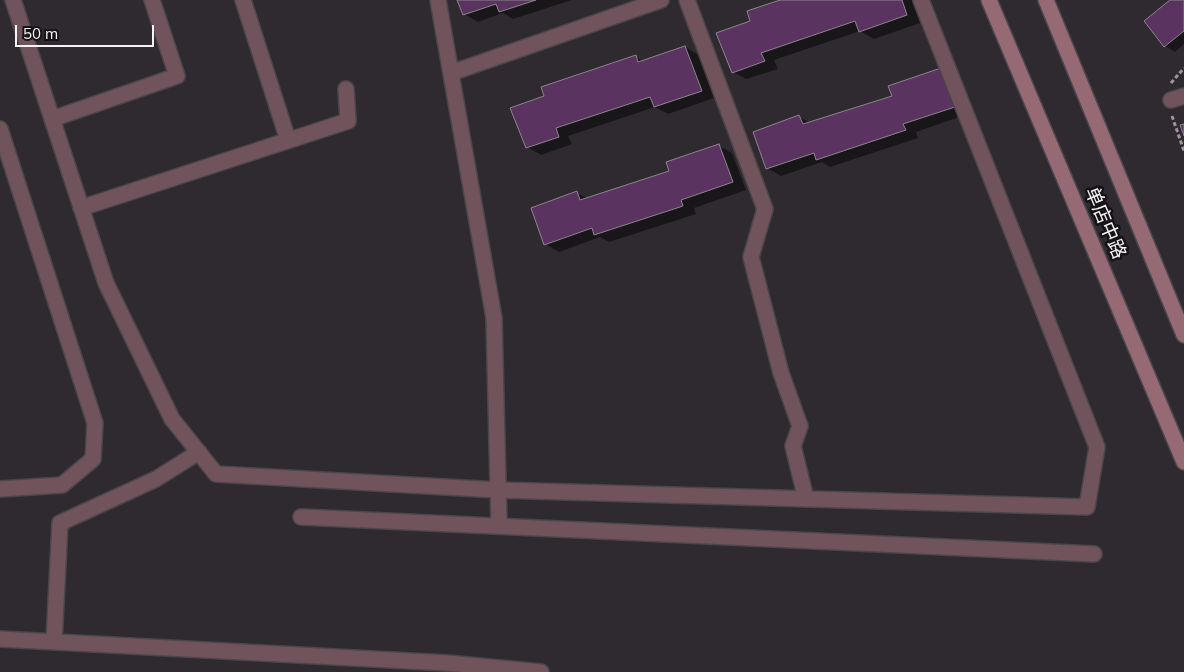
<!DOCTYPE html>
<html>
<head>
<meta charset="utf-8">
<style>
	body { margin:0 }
	#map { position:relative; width:1184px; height:672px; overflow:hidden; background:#2f2a2f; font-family:Mulish,sans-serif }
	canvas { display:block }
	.scale { position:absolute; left:15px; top:25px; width:139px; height:22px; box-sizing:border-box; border:2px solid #f6f3f6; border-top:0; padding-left:6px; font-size:15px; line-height:18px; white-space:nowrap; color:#f6f3f6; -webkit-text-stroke:4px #161316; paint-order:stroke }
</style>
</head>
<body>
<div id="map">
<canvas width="1184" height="672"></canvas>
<div class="scale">50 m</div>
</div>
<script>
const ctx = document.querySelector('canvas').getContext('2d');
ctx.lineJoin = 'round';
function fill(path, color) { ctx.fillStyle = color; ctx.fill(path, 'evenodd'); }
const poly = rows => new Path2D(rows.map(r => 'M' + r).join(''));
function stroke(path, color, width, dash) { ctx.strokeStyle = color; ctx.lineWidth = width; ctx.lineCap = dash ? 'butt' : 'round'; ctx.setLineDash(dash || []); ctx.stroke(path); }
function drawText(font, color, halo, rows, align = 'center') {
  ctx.font = font + ' Mulish,"Noto Sans SC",sans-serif'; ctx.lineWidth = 5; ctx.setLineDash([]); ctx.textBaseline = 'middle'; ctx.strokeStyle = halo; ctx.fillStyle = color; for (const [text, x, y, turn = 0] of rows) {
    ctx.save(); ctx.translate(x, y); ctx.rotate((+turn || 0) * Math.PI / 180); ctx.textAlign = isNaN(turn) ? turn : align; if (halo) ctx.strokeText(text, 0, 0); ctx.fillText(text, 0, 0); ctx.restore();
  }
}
const shadow = poly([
	[458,0,572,0,513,19,503,13,478,22,464,14],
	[784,0,912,0,920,23,874,39,860,31,774,60,778,69,746,79,733,72,751,22],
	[1172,0,1184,0,1184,44,1175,52,1165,46],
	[685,47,699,55,714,98,668,114,655,107,568,136,572,144,541,155,527,147,546,97,636,57,644,62],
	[941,70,968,114,916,132,918,138,830,167,822,162,781,176,767,168,799,117,810,123,893,96],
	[719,146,732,153,746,190,694,208,696,214,609,242,600,237,559,252,545,244,577,193,588,199,671,172]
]);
const building = poly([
	[457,0,536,0,499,12,496,4,463,15,457,0],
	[780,0,902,0,907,15,859,32,855,21,761,53,765,61,732,73,716,33,750,21,747,11,780,0],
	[1170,0,1184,0,1184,31,1164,47,1144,21,1170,0],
	[685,46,702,91,654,107,650,97,556,128,559,137,526,148,510,108,544,96,541,87,636,55,638,62,685,46],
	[941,68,955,107,903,124,906,130,816,160,814,153,766,169,753,132,799,115,803,124,892,96,888,86,941,68],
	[1184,124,1184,136,1180,125,1184,124],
	[719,144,733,182,681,200,683,206,594,235,592,228,544,245,531,208,577,191,580,200,669,171,666,162,719,144]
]);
const path = poly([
	[1171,83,1184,68],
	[1172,116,1184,151]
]);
const street = poly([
	[13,0,106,283,172,419,216,474,498,490,1087,507,1097,447,921,0],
	[243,0,288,140],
	[438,0,494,318,499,525],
	[687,0,765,209,751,257,781,373,800,426,793,446,806,499],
	[451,73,661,0],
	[1171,100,1184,96],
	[52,119,177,76,152,0],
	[0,129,95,423,93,459,62,485,0,489],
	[81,208,348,121,346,89],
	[301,517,1094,554],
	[0,639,447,663,541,672],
	[54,642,60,523,156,479,199,452]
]);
const secondary = poly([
	[989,0,1184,462],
	[1046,0,1184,335]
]);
const streetNames = [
	["单店中路",1105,223,67]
];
fill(shadow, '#0007');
fill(building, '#5a3360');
stroke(building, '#8c868c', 1);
stroke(street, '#4b464b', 18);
stroke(secondary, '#4b464b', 18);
stroke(path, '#9a969a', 3, [4, 2.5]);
stroke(street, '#71545b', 15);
stroke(secondary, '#966a75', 15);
drawText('19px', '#f6f3f6', '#161316', streetNames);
</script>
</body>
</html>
